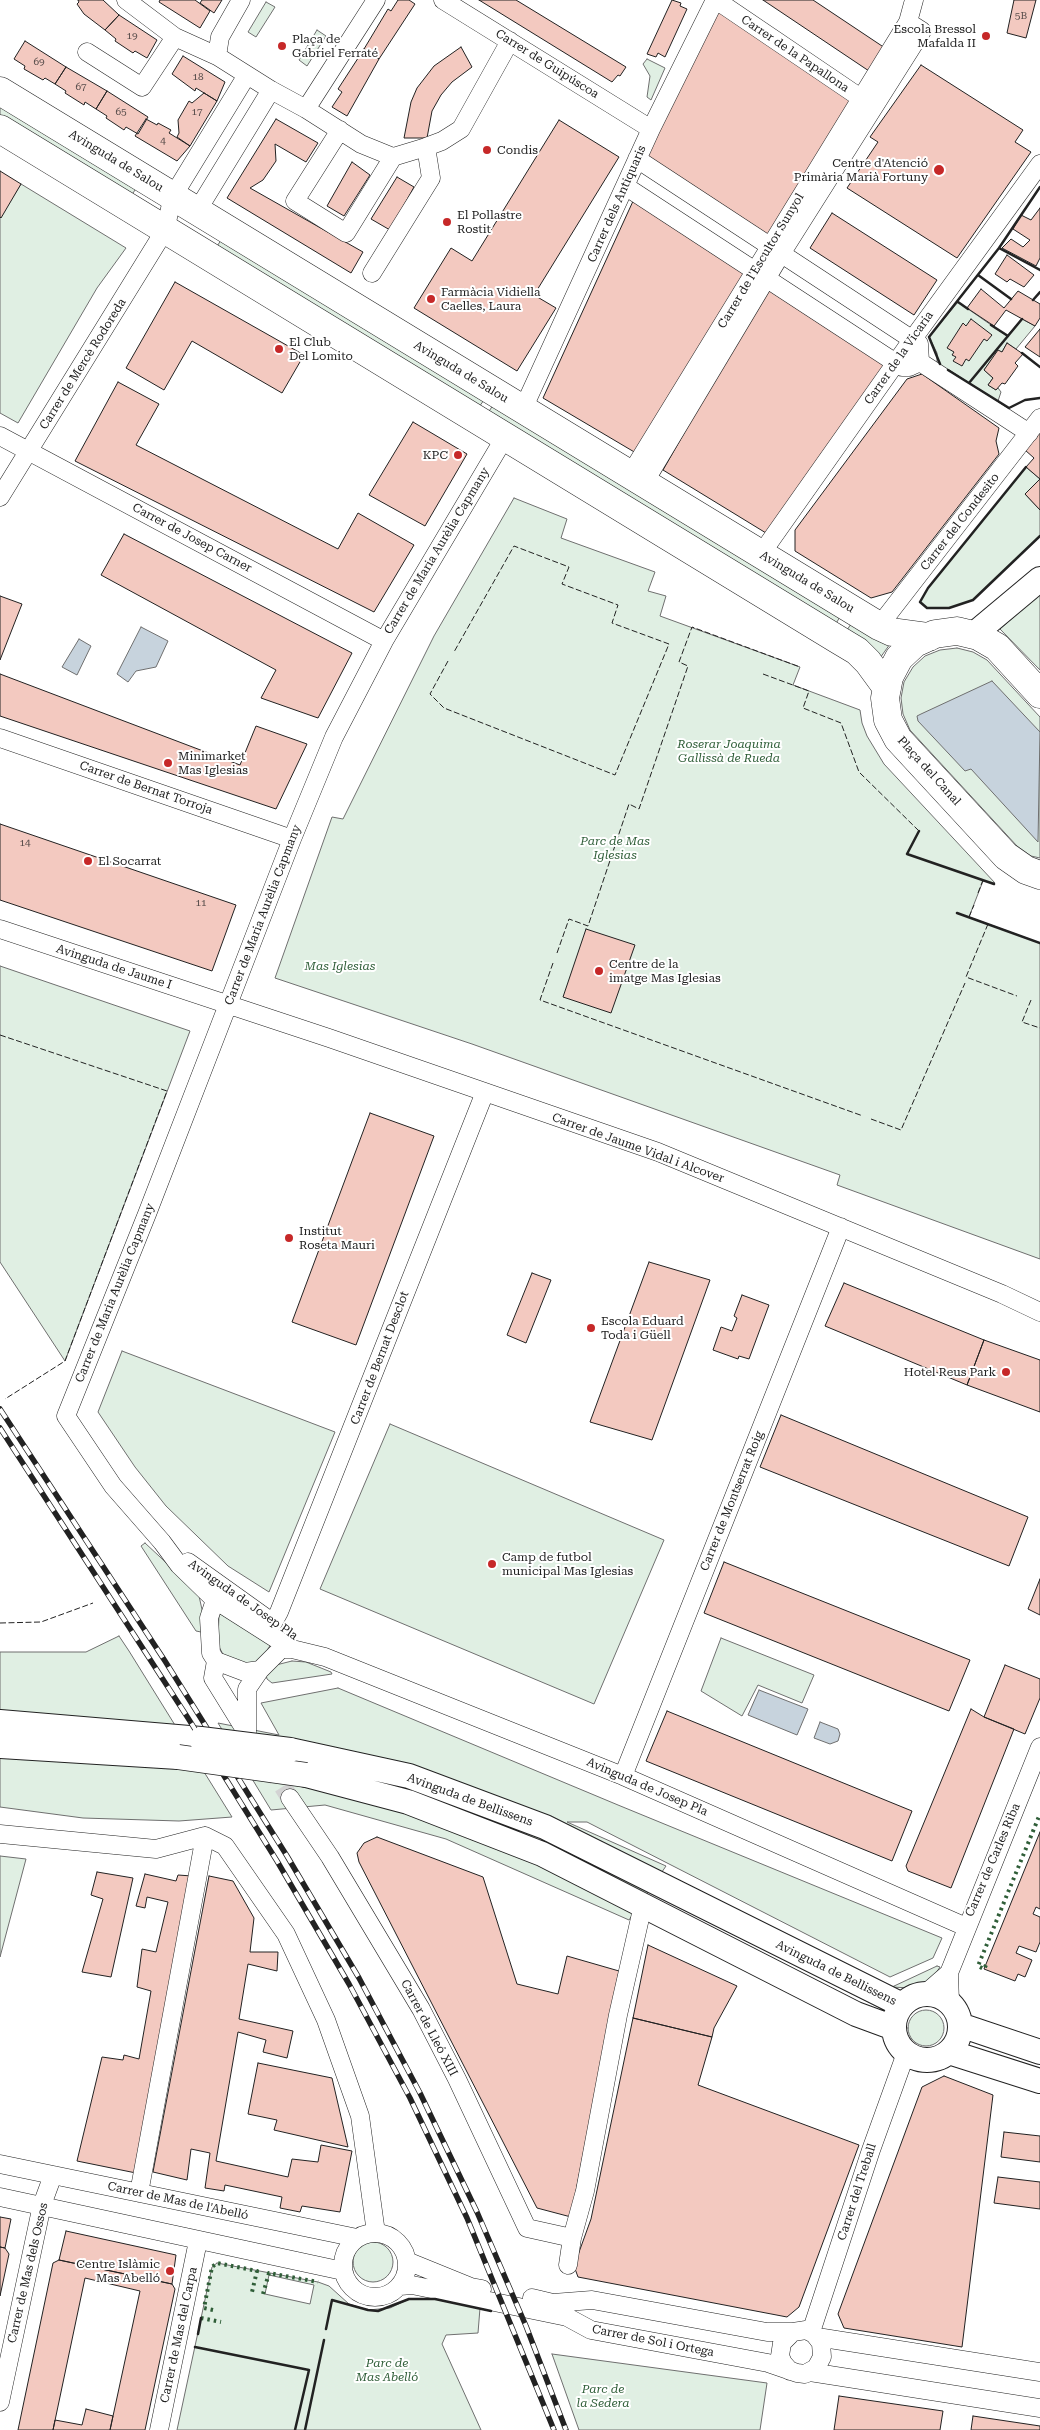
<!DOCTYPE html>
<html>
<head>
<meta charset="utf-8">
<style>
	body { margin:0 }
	canvas { display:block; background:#fff }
</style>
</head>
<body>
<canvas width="1040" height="2430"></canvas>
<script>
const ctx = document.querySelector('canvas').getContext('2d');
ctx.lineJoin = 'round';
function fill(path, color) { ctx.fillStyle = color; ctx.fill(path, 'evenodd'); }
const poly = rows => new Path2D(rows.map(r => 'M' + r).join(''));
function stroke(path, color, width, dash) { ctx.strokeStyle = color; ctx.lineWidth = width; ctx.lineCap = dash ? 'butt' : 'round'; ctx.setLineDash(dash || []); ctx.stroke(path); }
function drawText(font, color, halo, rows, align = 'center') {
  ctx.font = font + ' "Roboto Serif",serif'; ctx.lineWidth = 4; ctx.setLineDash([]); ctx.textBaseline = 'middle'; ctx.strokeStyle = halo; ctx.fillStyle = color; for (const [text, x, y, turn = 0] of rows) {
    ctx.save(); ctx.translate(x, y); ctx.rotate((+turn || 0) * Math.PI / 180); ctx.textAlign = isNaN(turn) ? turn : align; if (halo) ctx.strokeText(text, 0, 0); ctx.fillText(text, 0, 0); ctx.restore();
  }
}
const green = poly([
	[266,2,275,7,256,37,248,32,266,2],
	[317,30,326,36,307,66,299,60,317,30],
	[647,59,665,68,651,100,647,97,650,76,643,64,647,59],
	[0,103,137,187,131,196,0,118,0,103],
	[21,184,126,248,97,288,18,423,0,413,0,217,21,184],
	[221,240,484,400,479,407,216,248,221,240],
	[958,302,1007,336,1022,319,1035,326,1016,349,1007,343,1002,352,998,351,984,370,993,378,988,385,996,390,998,388,1001,392,998,401,937,363,937,353,929,337,958,302],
	[493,405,841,615,834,627,488,413,493,405],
	[1026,467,1040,479,1025,494,1040,510,1040,536,973,600,949,608,927,608,920,602,928,588,1026,467],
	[514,498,567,519,561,538,655,572,648,591,666,596,660,616,800,667,793,685,860,710,862,723,867,736,884,764,995,883,983,881,969,917,1040,943,1040,1259,837,1185,840,1175,472,1044,275,978,332,817,343,819,434,636,514,498],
	[1040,593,1040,670,1000,629,1040,593],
	[853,621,890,644,880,658,845,633,853,621],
	[957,648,973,652,987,660,1040,717,1040,858,1031,856,1017,846,910,730,903,714,901,698,904,682,913,667,925,656,940,650,957,648],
	[0,966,190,1031,65,1361,0,1262,0,966],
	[122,1351,335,1432,269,1592,228,1566,166,1506,135,1467,98,1412,122,1351],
	[390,1424,664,1540,594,1704,320,1589,390,1424],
	[145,1543,188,1583,199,1596,203,1614,201,1632,196,1631,141,1546,145,1543],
	[219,1613,271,1644,261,1660,250,1665,224,1656,218,1645,219,1613],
	[119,1636,129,1651,232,1817,179,1821,83,1818,0,1807,0,1652,86,1652,119,1636],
	[721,1638,814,1675,802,1703,758,1685,742,1716,701,1691,721,1638],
	[292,1661,306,1662,331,1672,332,1674,272,1683,267,1679,266,1675,276,1665,292,1661],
	[338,1688,618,1805,942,1938,933,1958,890,1977,587,1822,567,1822,666,1866,629,1920,446,1839,325,1805,271,1810,218,1723,279,1735,261,1703,338,1688],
	[0,1856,26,1859,0,1957,0,1856],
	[937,1966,940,1967,932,1979,921,1985,910,1988,892,1987,937,1966],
	'908 2028a18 18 0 1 1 36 0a18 18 0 1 1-36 0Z',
	'353 2262a20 20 0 1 1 40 0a20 20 0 1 1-40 0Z',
	[217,2263,318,2282,329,2286,349,2304,368,2310,390,2308,409,2299,435,2299,480,2308,478,2333,446,2335,442,2344,481,2430,177,2430,212,2267,217,2263],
	[269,2275,314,2285,310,2304,265,2294,269,2275],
	[552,2354,767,2383,760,2430,579,2430,552,2354]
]);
const water = poly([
	[141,627,168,641,156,667,136,671,128,682,117,674,141,627],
	[79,639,91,646,77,675,62,667,79,639],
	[992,681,1040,732,1038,842,971,769,965,771,918,721,917,716,921,714,992,681],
	[759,1690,808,1709,797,1735,748,1715,759,1690],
	[820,1722,838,1729,840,1734,838,1741,830,1744,814,1738,820,1722]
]);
const building = poly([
	[78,0,103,0,119,15,105,30,84,14,77,4,79,2,78,0],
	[160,0,195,0,210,11,200,28,159,2,160,0],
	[202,0,222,0,214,13,200,3,202,0],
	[398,0,409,0,415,4,379,59,364,49,388,9,391,11,398,0],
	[479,0,516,0,626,67,620,76,618,75,612,82,479,0],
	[672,0,681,3,680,6,687,9,665,57,658,53,656,57,647,54,672,0],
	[763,0,813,0,885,48,869,71,763,0],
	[1014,0,1036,0,1026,38,1007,33,1014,0],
	[717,8,852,101,768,238,645,157,717,8],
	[119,15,157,40,147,58,135,51,133,53,115,41,116,39,105,30,119,15],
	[25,41,66,67,55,84,45,78,43,80,24,69,25,66,14,59,25,41],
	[461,47,472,67,452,82,441,95,432,111,427,138,404,138,411,102,417,88,434,66,461,47],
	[364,49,379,59,347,116,332,107,342,92,338,89,364,49],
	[183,56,225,82,217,101,196,88,195,91,172,74,183,56],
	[921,65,1023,130,1015,142,1031,152,957,258,847,188,878,142,870,137,921,65],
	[66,67,107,91,96,109,85,102,84,105,65,93,66,91,55,84,66,67],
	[107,91,148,117,138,134,126,127,124,130,106,118,107,116,96,109,107,91],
	[204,93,217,101,190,146,177,137,179,133,178,120,189,101,192,103,204,93],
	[146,119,157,125,158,123,171,130,169,133,190,146,177,161,135,136,146,119],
	[276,119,318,143,306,162,275,144,276,161,263,180,250,188,363,252,351,273,227,198,276,119],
	[559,120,619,157,534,295,556,308,517,371,414,308,451,248,472,261,559,120],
	[352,162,370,175,344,216,327,206,352,162],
	[0,171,21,184,1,218,0,217,0,171],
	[397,177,414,187,390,230,371,219,397,177],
	[634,199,747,274,636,453,543,398,634,199],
	[1040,208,1040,258,1036,266,1002,248,1011,239,1023,247,1030,240,1013,229,1021,215,1031,220,1040,208],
	[832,213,937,280,914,315,810,248,832,213],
	[1007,255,1034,275,1024,287,1010,279,1007,282,995,274,1007,255],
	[175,282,304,355,282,393,192,341,164,390,126,368,175,282],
	[768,286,888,364,766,533,663,470,768,286],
	[981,289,1004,308,1018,291,1040,304,1040,318,1035,326,1006,310,994,326,967,308,981,289],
	[971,319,992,335,987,341,984,339,969,361,966,359,962,366,953,361,956,357,952,355,954,352,947,348,963,323,966,326,971,319],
	[1040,329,1040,357,1025,347,1040,329],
	[1007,343,1023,354,1015,363,1018,366,1005,384,1002,383,996,390,988,385,993,378,984,370,998,350,1002,352,1007,343],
	[922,374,999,428,996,441,999,454,892,592,871,598,795,551,795,530,907,379,922,374],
	[118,382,159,404,136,445,338,549,358,513,414,545,374,612,75,461,118,382],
	[413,422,467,454,425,526,369,495,413,422],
	[1040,432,1040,479,1026,467,1034,458,1025,450,1040,432],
	[1040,479,1040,510,1025,494,1040,479],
	[124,534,352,653,318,718,261,698,276,670,101,575,124,534],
	[0,596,22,604,0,660,0,596],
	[0,674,240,765,256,726,307,744,276,809,0,716,0,674],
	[0,824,236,905,212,971,0,900,0,824],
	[586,929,635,945,611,1013,563,997,586,929],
	[370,1113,434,1136,356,1345,292,1322,370,1113],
	[649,1262,710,1280,652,1440,590,1422,649,1262],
	[532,1273,551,1280,526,1343,507,1335,532,1273],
	[844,1283,984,1340,967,1385,825,1326,844,1283],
	[742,1295,769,1305,749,1359,739,1356,738,1359,713,1350,721,1327,732,1331,737,1318,734,1316,742,1295],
	[984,1340,1040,1360,1040,1412,967,1385,984,1340],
	[781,1415,1028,1517,1009,1566,760,1467,781,1415],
	[724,1562,970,1660,949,1711,704,1613,724,1562],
	[1040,1579,1040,1615,1028,1609,1040,1579],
	[1005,1665,1040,1679,1040,1698,1025,1734,984,1717,1005,1665],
	[971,1709,984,1717,1014,1729,951,1888,908,1871,906,1866,971,1709],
	[667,1711,912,1811,892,1861,646,1761,667,1711],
	[1040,1832,1040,1909,1036,1907,1033,1914,1040,1917,1040,1942,1036,1952,1019,1946,1016,1953,1032,1960,1025,1977,1018,1974,1015,1981,984,1969,1040,1832],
	[377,1837,483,1877,517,1984,558,1994,567,1956,619,1971,571,2217,537,2208,359,1862,357,1853,364,1843,377,1837],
	[97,1872,133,1878,111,1977,82,1972,103,1899,91,1895,97,1872],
	[145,1874,176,1881,178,1875,192,1876,136,2173,77,2161,102,2057,123,2060,124,2055,139,2059,151,1991,137,1987,142,1949,156,1952,168,1902,147,1897,145,1908,136,1906,145,1874],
	[209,1876,233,1881,254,1918,250,1952,278,1952,277,1971,248,1964,239,2019,293,2031,287,2058,263,2052,266,2040,238,2032,216,2161,288,2177,292,2159,318,2162,321,2145,352,2151,340,2212,302,2206,300,2212,280,2208,282,2197,225,2185,224,2191,205,2188,210,2153,191,2149,187,2180,153,2172,209,1876],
	[648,1945,737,1986,714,2028,712,2037,633,2018,648,1945],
	[633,2018,712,2037,698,2085,859,2145,799,2307,787,2317,578,2277,574,2266,591,2219,633,2018],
	[258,2063,332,2078,348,2147,274,2130,277,2120,248,2114,258,2063],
	[944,2076,993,2095,962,2347,844,2328,838,2314,922,2087,944,2076],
	[1004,2132,1040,2136,1040,2162,1001,2157,1004,2132],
	[998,2177,1040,2182,1040,2209,994,2203,998,2177],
	[0,2217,11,2219,5,2248,0,2247,0,2217],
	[66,2231,176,2255,172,2284,59,2260,66,2231],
	[0,2247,5,2248,9,2254,0,2296,0,2247],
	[59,2260,172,2284,175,2289,145,2430,110,2430,140,2291,85,2278,53,2430,18,2430,53,2263,59,2260],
	[839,2396,943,2411,940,2430,834,2430,839,2396],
	[86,2409,113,2416,110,2430,53,2430,55,2420,82,2425,86,2409],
	[973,2416,1040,2426,1040,2430,971,2430,973,2416]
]);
const streetTunnel = poly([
	[268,1764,290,1798]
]);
const street = poly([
	[126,0,175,37,217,56,271,90,306,109,376,0],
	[443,0,651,129],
	[716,0,871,105],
	[87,52,142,87,175,37],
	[217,56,220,37,241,0],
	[306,109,361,144,393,157,426,147,442,141,461,129,510,41],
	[340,130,295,201,346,233,393,157],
	[637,159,919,344,920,362],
	[625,186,902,367,909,367,920,362],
	[197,211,271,90],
	[372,273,431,178,426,147],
	[920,362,1029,433],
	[523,409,651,129,715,0],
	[0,436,384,641],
	[505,437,384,641,334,737,292,839,147,1214,66,1416,113,1486,162,1542,179,1565,215,1600,292,1649,325,1657,623,1776,966,1927],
	[630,475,908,22,914,0],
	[644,483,781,254,922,31,908,22],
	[0,497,165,230,173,196,247,75],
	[761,554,912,340,1040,164],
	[879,626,1040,418],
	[0,738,292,839],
	[0,929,329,1038,658,1152,1002,1294,1040,1312],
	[188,1562,269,1620],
	[215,1600,209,1618,211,1653,216,1661,245,1672,260,1670,281,1649,292,1649],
	[273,1623,279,1612,485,1092],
	[216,1661,213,1678,247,1733],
	[247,1732,247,1689,260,1670],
	[623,1776,841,1227],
	[290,1798,330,1857,421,2009,457,2079,527,2228,572,2238],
	[0,1834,156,1849,205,1836,225,1846,286,1934,326,2020,360,2116,376,2233],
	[925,1994,949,1973],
	[950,2003,949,1973,1040,1747],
	[0,2164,357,2238],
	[139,2193,205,1836],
	[0,2197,343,2271],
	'343 2265a32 32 0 1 1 64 0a32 32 0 1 1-64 0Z',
	[407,2261,471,2287,482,2289],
	[568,2265,572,2238,585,2191,618,2015,643,1905],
	[400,2286,412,2285,567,2317,591,2330,768,2363,797,2373,805,2374,816,2368,822,2357,821,2343,814,2334,806,2330,793,2332,782,2343,780,2356,783,2363,790,2371],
	[532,2298,553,2303,592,2300,767,2332,793,2332],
	[811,2332,871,2150,906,2053],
	[817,2337,1040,2372],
	[810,2372,1040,2408],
	[0,2402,42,2205,53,2175],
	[159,2430,198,2241]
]);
const secondary = poly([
	[973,635,1040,579],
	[0,1722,201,1739],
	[0,1746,178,1757],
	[290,1750,409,1776,545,1827,902,2005],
	[306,1775,408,1802,542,1854,856,2014,894,2028],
	'894 2027a33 33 0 1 1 66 0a33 33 0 1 1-66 0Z',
	[960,2025,1040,2052],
	[949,2052,1040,2081]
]);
const primary = poly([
	[0,91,879,626,892,632,929,637],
	[0,129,837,639,857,651,868,662,887,688],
	[1040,694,997,647,978,636,957,631,935,634,915,643,899,658,889,677,885,698,888,720,898,739,1006,856,1026,870,1040,875]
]);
const rail = poly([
	[0,1409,165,1661,287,1856,359,1978,420,2093,477,2212,526,2326,566,2430],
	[0,1428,188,1718,277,1861,349,1984,410,2098,467,2218,554,2430]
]);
const secondaryBridge = poly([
	[201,1739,290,1750],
	[178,1757,306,1775]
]);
const hedge = poly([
	[986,1965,984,1969,978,1966,1040,1814],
	[263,2294,269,2273,318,2282],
	[213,2310,204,2308,212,2267,217,2263,257,2271,252,2292],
	[201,2318,221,2322]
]);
const fence = poly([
	[448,661,430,694,444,708,615,775,669,644,612,623,618,605,562,584,569,567,514,546,454,652],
	[763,674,809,691,803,708,841,723,859,772,919,831],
	[978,893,983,880],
	[969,917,974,905],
	[988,924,966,977,1017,996],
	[557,953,569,919,588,926,629,804,639,809,688,666,679,662,692,627,800,667],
	[553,963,540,1000,863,1116],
	[1031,1000,1022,1022,1040,1028],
	[0,1035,167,1091,65,1361,5,1399],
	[871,1119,901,1130,965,983],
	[0,1623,41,1622,93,1603]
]);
const wall = poly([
	[999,248,1040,270],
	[978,275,1011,299],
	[1033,300,1040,292],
	[958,302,968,309],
	[991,325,1008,336],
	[1022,353,1040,367],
	[940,364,929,337,999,248,1040,187],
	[948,370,1009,408,1025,400,1040,398],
	[969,383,1022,319],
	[1026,467,928,588,920,602,927,608,949,608,973,600,1040,536],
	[919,831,907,854,994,884],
	[957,913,1040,943],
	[326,2329,332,2300,368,2310,378,2311,409,2299,435,2299,491,2311],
	[198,2334,201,2318],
	[195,2347,309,2370,295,2430],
	[305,2430,324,2340]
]);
const markers = [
	[986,36,5,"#c62828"],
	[282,46,5,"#c62828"],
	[487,150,5,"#c62828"],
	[939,170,6,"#c62828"],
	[447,222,5,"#c62828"],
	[431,299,5,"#c62828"],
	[279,349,5,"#c62828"],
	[458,455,5,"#c62828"],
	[168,763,5,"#c62828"],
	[88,861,5,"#c62828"],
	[599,971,5,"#c62828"],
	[289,1238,5,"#c62828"],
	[591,1328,5,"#c62828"],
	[1006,1372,5,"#c62828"],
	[492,1564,5,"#c62828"],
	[170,2271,5,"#c62828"]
];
const numberNames = [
	["5B",1021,16],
	["19",132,36],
	["69",39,62],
	["18",198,77],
	["67",81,87],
	["65",121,112],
	["17",197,112],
	["4",163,141],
	["14",25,843],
	["11",201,903]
];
const poiNames = [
	["Escola Bressol",976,29,"right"],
	["Mafalda II",976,43,"right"],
	["Plaça de",292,39],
	["Gabriel Ferraté",292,53],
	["Condis",497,150],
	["Centre d'Atenció",928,163,"right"],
	["Primària Marià Fortuny",928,177,"right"],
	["El Pollastre",457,215],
	["Rostit",457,229],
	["Farmàcia Vidiella",441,292],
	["Caelles, Laura",441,306],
	["El Club",289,342],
	["Del Lomito",289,356],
	["KPC",448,455,"right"],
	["Minimarket",178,756],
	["Mas Iglesias",178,770],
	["El Socarrat",98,861],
	["Centre de la",609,964],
	["imatge Mas Iglesias",609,978],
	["Institut",299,1231],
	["Roseta Mauri",299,1245],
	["Escola Eduard",601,1321],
	["Toda i Güell",601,1335],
	["Hotel Reus Park",996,1372,"right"],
	["Camp de futbol",502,1557],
	["municipal Mas Iglesias",502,1571],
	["Centre Islàmic",160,2264,"right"],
	["Mas Abelló",160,2278,"right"]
];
const streetNames = [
	["Carrer de la Papallona",795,54,34],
	["Carrer de Guipúscoa",547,64,32],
	["Avinguda de Salou",116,161,31],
	["Carrer dels Antiquaris",617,204,-66],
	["Carrer de l'Escultor Sunyol",761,261,-59],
	["Carrer de la Vicaria",899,358,-55],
	["Carrer de Mercè Rodoreda",83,364,-58],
	["Avinguda de Salou",461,372,31],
	["Carrer del Condesito",960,522,-52],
	["Carrer de Josep Carner",192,538,28],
	["Carrer de Maria Aurèlia Capmany",437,551,-59],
	["Avinguda de Salou",807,582,31],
	["Plaça del Canal",929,771,48],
	["Carrer de Bernat Torroja",146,788,19],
	["Carrer de Maria Aurèlia Capmany",263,915,-69],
	["Avinguda de Jaume I",114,967,18],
	["Carrer de Jaume Vidal i Alcover",638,1148,20],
	["Carrer de Maria Aurèlia Capmany",115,1293,-68],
	["Carrer de Bernat Desclot",380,1358,-69],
	["Carrer de Montserrat Roig",732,1501,-68],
	["Avinguda de Josep Pla",243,1600,35],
	["Avinguda de Josep Pla",647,1787,23],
	["Avinguda de Bellissens",470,1800,20],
	["Carrer de Carles Riba",993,1860,-67],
	["Avinguda de Bellissens",836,1973,26],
	["Carrer de Lleó XIII",429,2028,62],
	["Carrer del Treball",857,2192,-72],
	["Carrer de Mas de l'Abelló",178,2201,12],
	["Carrer de Mas dels Ossos",28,2273,-77],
	["Carrer de Mas del Carpa",179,2335,-78],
	["Carrer de Sol i Ortega",653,2341,11]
];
const parkNames = [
	["Roserar Joaquima",729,744],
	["Gallissà de Rueda",729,758],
	["Parc de Mas",615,841],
	["Iglesias",615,855],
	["Mas Iglesias",340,966],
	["Parc de",387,2363],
	["Mas Abelló",387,2377],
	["Parc de",603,2389],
	["la Sedera",603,2403]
];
fill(green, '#e0efe3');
stroke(green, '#6f6f6f', 1);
fill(water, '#c7d3dd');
stroke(water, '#6f6f6f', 1);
fill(building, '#f3c9c0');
stroke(building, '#222', 1);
stroke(streetTunnel, '#d3d3d3', 18, [18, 9]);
stroke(street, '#222', 19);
stroke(secondary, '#222', 26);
stroke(primary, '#222', 29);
stroke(street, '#fff', 18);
stroke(secondary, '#fff', 24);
stroke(primary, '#fff', 28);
stroke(rail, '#222', 5.5);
stroke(rail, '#fff', 4, [11]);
stroke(secondaryBridge, '#222', 26, []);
stroke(secondaryBridge, '#fff', 24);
stroke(hedge, '#2f5e38', 4, [2.5, 4]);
stroke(fence, '#222', 1, [6, 2.5]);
stroke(wall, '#222', 2.5);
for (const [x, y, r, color] of markers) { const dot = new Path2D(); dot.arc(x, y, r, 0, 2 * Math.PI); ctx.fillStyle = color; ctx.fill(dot); stroke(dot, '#fff', 2); }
drawText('10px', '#564c4a', null, numberNames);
drawText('12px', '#222', '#fff', poiNames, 'left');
drawText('12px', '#222', '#fff', streetNames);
drawText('italic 12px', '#2f5e38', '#fff', parkNames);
</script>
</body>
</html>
